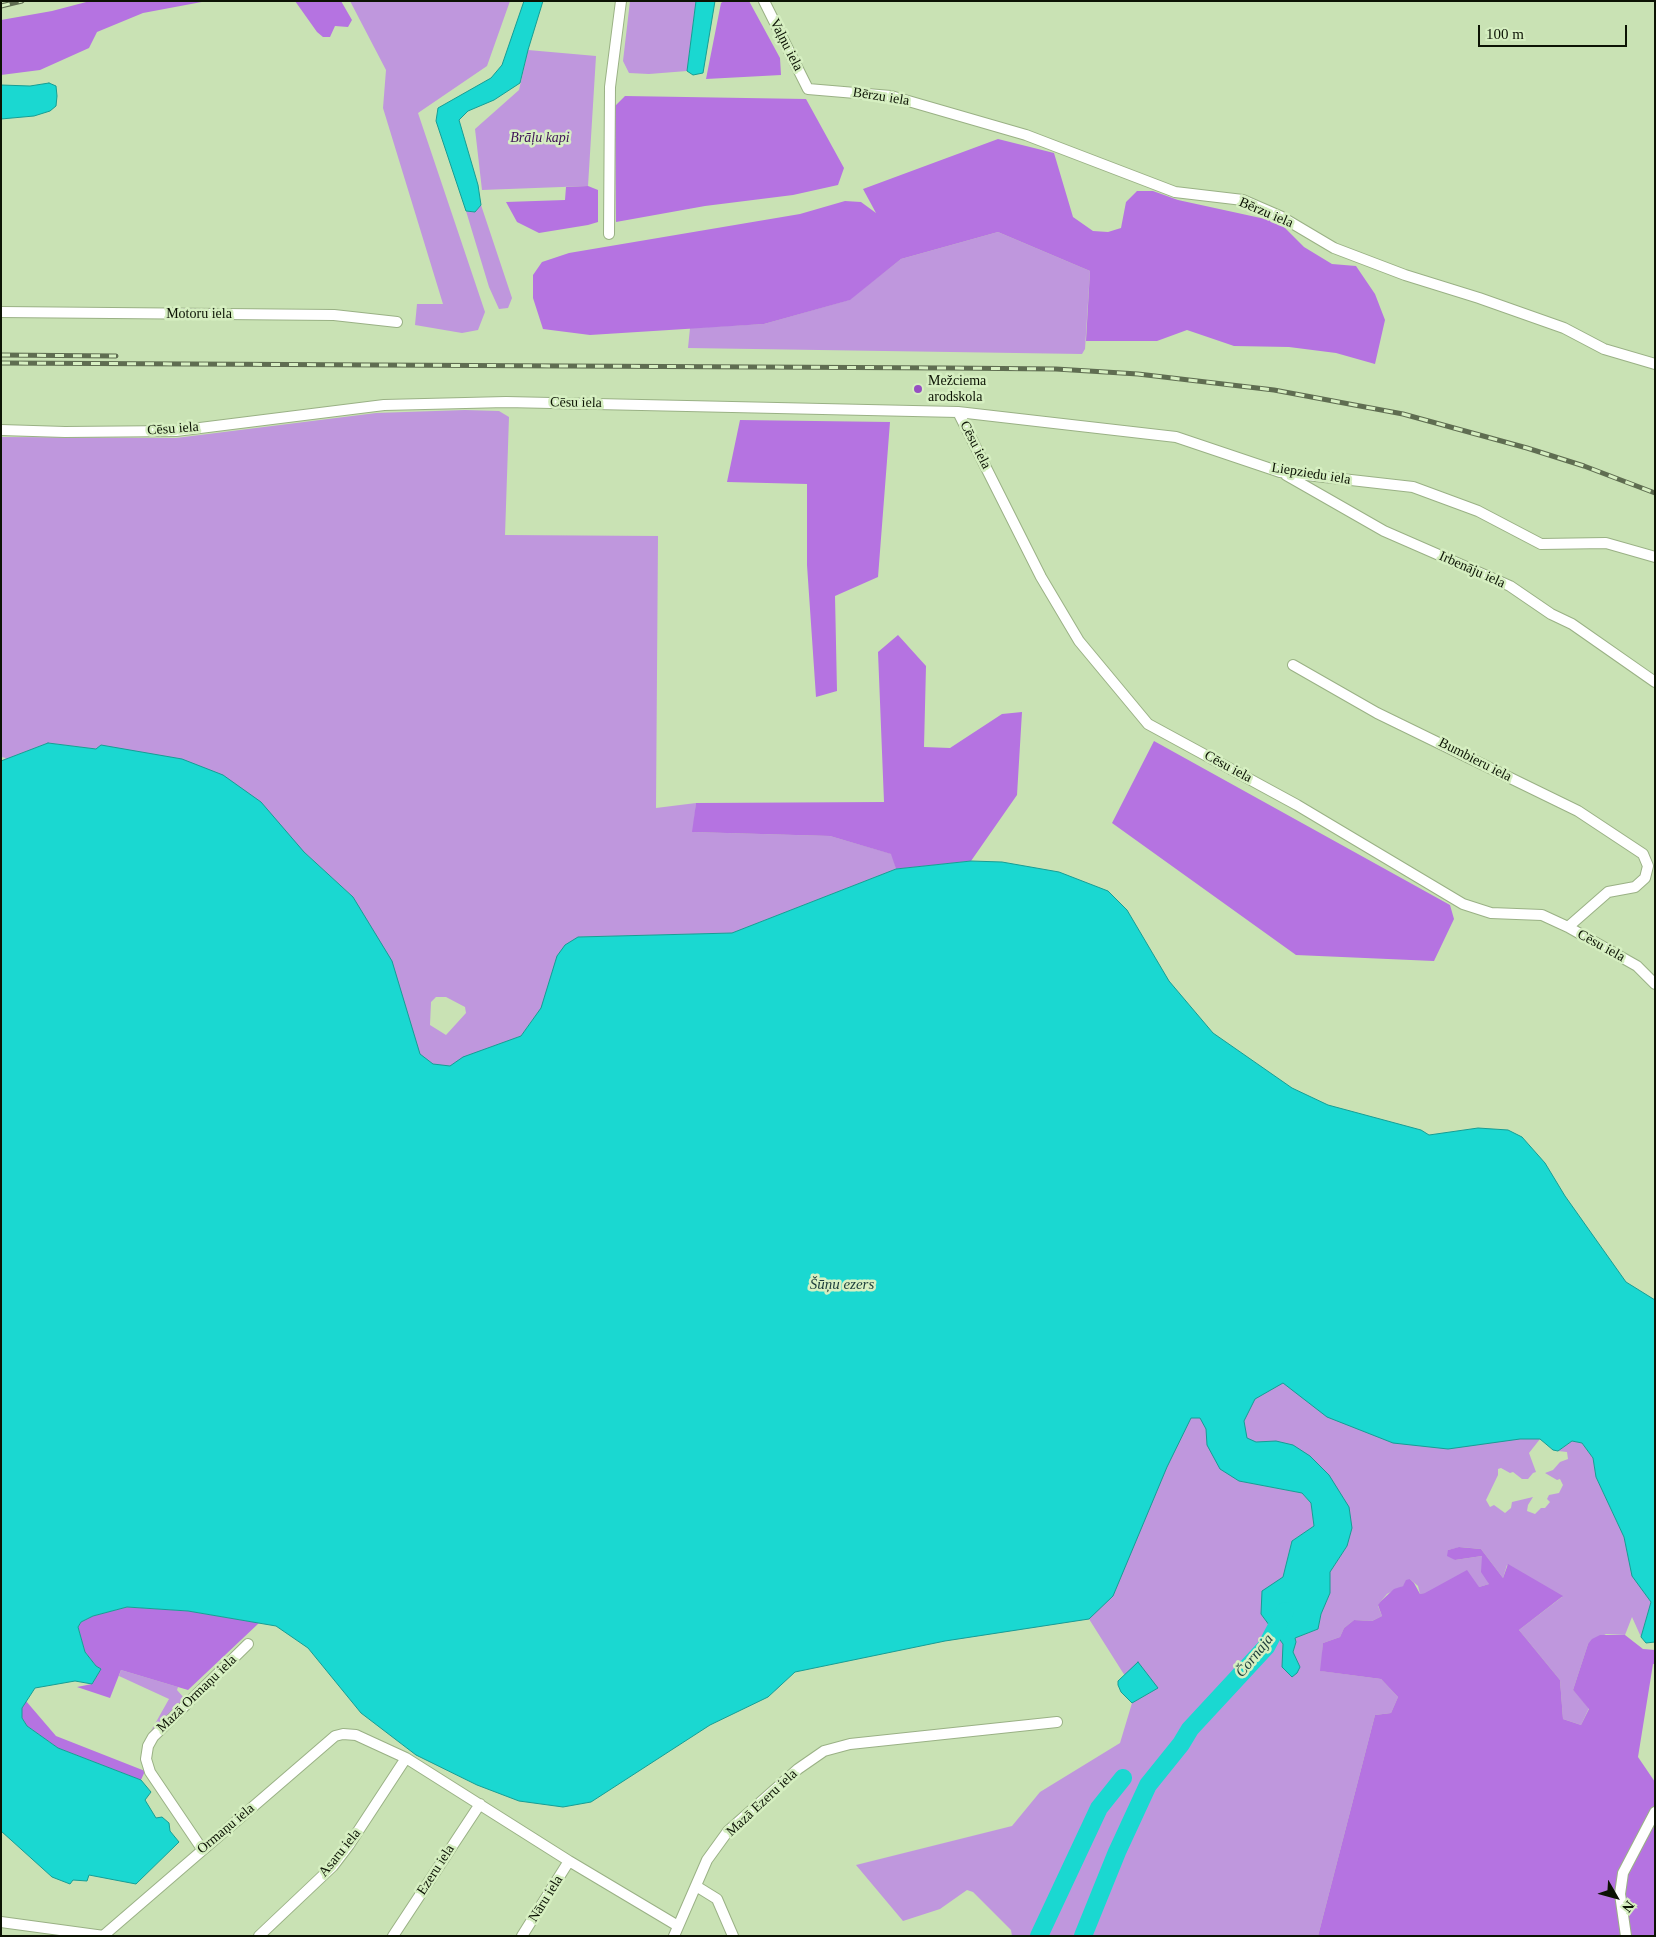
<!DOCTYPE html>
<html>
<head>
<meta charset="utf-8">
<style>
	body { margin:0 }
	#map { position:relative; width:1656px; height:1937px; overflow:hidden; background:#c9e2b4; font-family:Georgia,serif }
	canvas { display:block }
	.frame { position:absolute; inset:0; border:2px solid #0c1304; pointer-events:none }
	.north { position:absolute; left:1591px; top:1872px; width:50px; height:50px; -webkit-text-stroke:4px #d6efc1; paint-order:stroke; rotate:128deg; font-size:14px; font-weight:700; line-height:20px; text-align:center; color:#0c1304 }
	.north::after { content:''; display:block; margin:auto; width:18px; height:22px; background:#0c1304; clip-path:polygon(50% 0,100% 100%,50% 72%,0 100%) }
	.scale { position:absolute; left:1478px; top:25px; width:149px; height:22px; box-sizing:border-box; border:2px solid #0c1304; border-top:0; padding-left:6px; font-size:15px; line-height:18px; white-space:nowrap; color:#0c1304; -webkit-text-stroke:4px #d6efc1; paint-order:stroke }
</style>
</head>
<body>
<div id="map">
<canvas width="1656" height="1937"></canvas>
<div class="frame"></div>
<div class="north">N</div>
<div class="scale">100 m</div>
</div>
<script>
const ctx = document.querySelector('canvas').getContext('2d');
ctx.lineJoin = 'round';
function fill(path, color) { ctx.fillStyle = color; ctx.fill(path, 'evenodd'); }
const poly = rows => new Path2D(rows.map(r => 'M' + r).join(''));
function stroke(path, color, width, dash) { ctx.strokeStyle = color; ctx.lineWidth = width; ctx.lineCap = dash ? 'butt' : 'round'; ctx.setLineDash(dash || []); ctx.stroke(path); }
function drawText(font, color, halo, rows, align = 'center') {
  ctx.font = font + ' Georgia,serif'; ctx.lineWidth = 5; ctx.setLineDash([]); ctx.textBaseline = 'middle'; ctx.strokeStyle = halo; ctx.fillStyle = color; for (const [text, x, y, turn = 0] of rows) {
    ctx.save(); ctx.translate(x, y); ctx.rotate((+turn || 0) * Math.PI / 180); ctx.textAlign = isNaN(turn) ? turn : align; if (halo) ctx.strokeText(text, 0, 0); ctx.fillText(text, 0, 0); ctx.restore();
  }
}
const green = poly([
	[350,1,510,1,487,66,418,113,485,312,478,330,462,333,415,325,417,304,443,304,383,108,386,70],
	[630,1,696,1,687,71,649,74,629,73,623,61],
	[528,50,596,56,588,186,482,190,475,129,519,90],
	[481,205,512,298,508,308,499,309,489,287,466,211,475,212],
	[998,232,1090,271,1085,349,1082,354,688,348,690,328,764,324,849,300,901,259],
	[465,410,499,411,509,417,505,535,658,536,656,808,696,803,693,832,830,836,892,854,896,869,732,933,578,937,565,983,533,1019,521,1036,486,1049,448,1077,407,1047,353,897,304,852,101,745,97,749,48,743,1,761,6,758,1,757,1,437,176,438,376,413],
	[436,997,446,997,465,1007,466,1013,446,1035,430,1025,431,1002],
	[1280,1369,1520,1439,1540,1439,1529,1453,1536,1472,1533,1473,1528,1479,1522,1479,1513,1472,1510,1473,1501,1468,1498,1469,1498,1475,1486,1500,1490,1507,1494,1505,1505,1513,1511,1508,1512,1502,1533,1497,1528,1505,1527,1511,1535,1514,1541,1508,1545,1508,1550,1502,1547,1499,1549,1495,1559,1493,1563,1485,1560,1479,1557,1480,1545,1473,1553,1470,1560,1462,1568,1459,1567,1452,1558,1451,1572,1441,1582,1443,1593,1458,1596,1477,1624,1537,1633,1576,1651,1602,1641,1637,1632,1617,1625,1635,1606,1634,1588,1644,1573,1690,1589,1708,1581,1725,1563,1719,1560,1680,1519,1630,1562,1597,1507,1565,1503,1578,1481,1549,1460,1547,1448,1550,1455,1560,1482,1556,1489,1584,1479,1587,1420,1594,1418,1586,1410,1579,1403,1586,1387,1594,1381,1601,1378,1606,1382,1616,1372,1621,1354,1620,1344,1628,1340,1637,1323,1643,1321,1671,1381,1679,1398,1697,1391,1713,1375,1715,1318,1936,1012,1936,1011,1930,973,1892,967,1890,940,1909,903,1921,856,1865,1012,1826,1040,1792,1120,1743,1132,1703,1157,1688,1138,1663,1125,1676,1089,1619,945,1641,795,1671,775,1691,773,1648,1153,1419],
	[1214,1457,1349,1508,1347,1546,1330,1572,1330,1593,1321,1614,1318,1629,1295,1638,1296,1642,1293,1652,1300,1667,1283,1667,1283,1644,1261,1614,1283,1577,1292,1541,1314,1526,1311,1503,1302,1493,1239,1481],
	[121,1670,178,1687,177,1690,185,1699,143,1745,169,1699,119,1676]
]);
const forest = poly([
	[90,1,207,1,143,13,97,32,89,48,40,70,1,75,1,20,52,11],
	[295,1,341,1,352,20,348,27,335,26,330,37,323,37,317,32],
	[724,1,749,1,780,58,781,75,706,79,721,3],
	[625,96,806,99,844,168,838,185,793,195,705,206,616,222,615,106],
	[998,139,1054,153,1073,217,1093,231,1108,232,1121,228,1126,202,1137,191,1153,191,1178,200,1279,222,1304,247,1332,264,1356,266,1375,294,1385,320,1375,364,1336,353,1289,347,1234,346,1187,330,1157,341,1086,341,1090,271,998,232,901,259,850,300,764,324,590,335,543,329,533,298,533,275,542,262,569,253,800,214,845,201,861,202,876,213,863,189],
	[588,186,598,190,598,222,588,225,539,233,517,222,506,202,565,200,566,187],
	[740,420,890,422,878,577,835,596,837,691,816,697,807,565,807,484,727,482],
	[898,635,926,666,924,747,950,748,1002,714,1022,712,1017,795,971,861,896,869,891,854,830,836,692,832,696,803,884,802,878,652],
	[1154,741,1450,905,1454,919,1434,961,1296,955,1112,823],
	[1459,1547,1481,1549,1503,1578,1508,1564,1563,1596,1519,1630,1560,1680,1563,1719,1581,1725,1589,1709,1573,1690,1588,1644,1592,1639,1600,1635,1625,1635,1643,1649,1655,1650,1655,1664,1653,1664,1638,1757,1655,1782,1655,1936,1318,1936,1375,1715,1391,1713,1398,1697,1381,1679,1320,1671,1323,1643,1340,1637,1344,1628,1354,1620,1372,1621,1382,1616,1378,1605,1381,1601,1394,1589,1403,1586,1406,1580,1410,1579,1414,1583,1420,1594,1425,1593,1467,1570,1479,1587,1489,1584,1481,1572,1482,1556,1455,1560,1447,1556,1448,1550],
	[127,1607,188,1611,259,1623,188,1690,121,1670,110,1698,77,1687,92,1684,101,1669,96,1666,85,1652,78,1627,81,1622,93,1616],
	[26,1701,56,1736,145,1771,141,1780,58,1748,27,1726,22,1718,22,1708]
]);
const water = poly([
	[524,1,543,1,528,50,520,83,494,100,468,111,459,120,478,185,481,205,475,212,466,211,436,121,438,108,491,78,502,65,524,1],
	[696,1,715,1,703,73,693,75,687,71,696,1],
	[49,83,56,86,57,96,56,106,50,111,34,116,1,119,1,85,30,86,49,83],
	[48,743,96,749,101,745,182,759,223,775,261,802,304,852,353,897,392,961,420,1054,433,1064,450,1066,463,1057,521,1036,541,1008,557,956,565,945,578,937,732,933,896,869,971,861,1002,862,1059,872,1108,891,1127,910,1169,981,1213,1033,1292,1088,1328,1105,1421,1130,1429,1135,1478,1128,1508,1130,1522,1137,1545,1163,1565,1196,1626,1282,1655,1300,1655,1642,1646,1643,1641,1637,1651,1602,1632,1576,1624,1537,1596,1477,1593,1458,1582,1443,1572,1441,1558,1451,1553,1450,1540,1439,1520,1439,1448,1449,1393,1443,1327,1417,1283,1383,1255,1399,1244,1421,1247,1438,1256,1442,1276,1441,1293,1445,1310,1456,1329,1475,1349,1507,1352,1528,1347,1546,1330,1572,1330,1593,1321,1614,1318,1629,1295,1638,1296,1642,1293,1652,1300,1667,1297,1673,1292,1677,1282,1667,1283,1644,1261,1614,1262,1591,1283,1577,1292,1541,1314,1526,1311,1503,1302,1493,1239,1481,1220,1469,1207,1445,1206,1429,1200,1418,1191,1418,1167,1467,1113,1596,1089,1619,945,1641,795,1672,768,1697,710,1725,591,1802,563,1807,519,1801,477,1785,416,1755,361,1713,308,1648,276,1626,188,1611,127,1607,93,1616,81,1622,78,1627,85,1652,96,1666,101,1669,92,1684,75,1681,35,1688,22,1708,22,1718,27,1726,58,1748,141,1780,151,1792,145,1800,156,1818,162,1817,169,1823,170,1831,179,1842,136,1884,89,1875,87,1881,73,1880,70,1884,52,1877,1,1831,1,761,48,743],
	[1138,1662,1158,1688,1132,1703,1121,1692,1118,1685,1118,1681,1138,1662]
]);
const river = poly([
	[1039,1936,1099,1808,1123,1778],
	[1083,1936,1117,1852,1148,1785,1181,1744,1190,1729,1266,1647,1285,1611]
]);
const street = poly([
	[764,1,808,89,891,96,1026,135,1175,192,1243,200,1280,216,1334,248,1405,275,1479,298,1564,328,1604,349,1655,364],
	[609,234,610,87,621,1],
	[1,312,334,315,397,322],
	[958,412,1041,577,1079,641,1148,724,1297,805,1463,904,1491,913,1542,915,1568,927,1637,966,1655,984],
	[1,430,65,432,176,431,384,405,506,402,958,412,1176,437,1280,472,1413,487,1478,511,1541,544,1606,543,1655,557],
	[1286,475,1384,531,1510,586,1551,614,1572,624,1655,682],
	[1293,665,1377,713,1578,811,1643,854,1648,866,1645,878,1635,887,1608,892,1568,927],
	[202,1849,150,1772,146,1759,148,1746,153,1737,248,1644],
	[696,1886,717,1899,733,1936],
	[1,1922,104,1936],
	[103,1936,335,1736,343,1734,356,1735,406,1758,569,1861,678,1926],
	[259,1936,333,1866,349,1845,406,1758],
	[393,1936,480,1804],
	[522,1936,569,1861],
	[674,1936,707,1860,728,1831,798,1769,824,1751,850,1744,1057,1722],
	[1626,1936,1620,1894,1623,1873,1655,1812]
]);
const rail = poly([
	[1,6,22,1],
	[1,355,116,356],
	[1,363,946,368,1056,369,1138,374,1274,390,1403,414,1527,448,1584,466,1655,493]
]);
const markers = [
	[918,389,5,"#964fc2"]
];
const streetNames = [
	["Vaļņu iela",786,45,63],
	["Bērzu iela",881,97,9],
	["Bērzu iela",1266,213,23],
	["Motoru iela",199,314],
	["Cēsu iela",576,403,1],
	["Cēsu iela",173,429,-4],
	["Cēsu iela",975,445,63],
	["Liepziedu iela",1311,474,9],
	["Irbenāju iela",1472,570,24],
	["Bumbieru iela",1475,760,27],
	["Cēsu iela",1228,767,28],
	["Cēsu iela",1601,946,29],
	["Mazā Ormaņu iela",197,1694,-44],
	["Mazā Ezeru iela",762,1803,-43],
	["Ormaņu iela",226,1829,-40],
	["Asaru iela",340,1853,-51],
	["Ezeru iela",436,1870,-57],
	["Nāru iela",546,1899,-58]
];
const parkNames = [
	["Brāļu kapi",540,138]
];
const poiNames = [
	["Mežciema",928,381],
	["arodskola",928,397]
];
const waterNames = [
	["Šūņu ezers",842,1285],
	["Čornaja",1255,1656,-51]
];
fill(green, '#bf97dd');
fill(forest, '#b573e1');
fill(water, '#1ad8d1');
stroke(water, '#169d94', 1);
stroke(river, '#1ad8d1', 18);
stroke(street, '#9ab185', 12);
stroke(street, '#fff', 10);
stroke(rail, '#5f6d51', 5);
stroke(rail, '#d6efc1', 3, [9]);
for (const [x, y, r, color] of markers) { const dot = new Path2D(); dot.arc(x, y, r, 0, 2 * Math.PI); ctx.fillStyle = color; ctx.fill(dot); stroke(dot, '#d6efc1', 2); }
drawText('14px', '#0c1304', '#d6efc1', streetNames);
drawText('italic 14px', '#3e1257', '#d6efc1', parkNames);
drawText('14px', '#0c1304', '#d6efc1', poiNames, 'left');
drawText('italic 15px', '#1b3c3a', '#d6efc1', waterNames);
</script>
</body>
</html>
